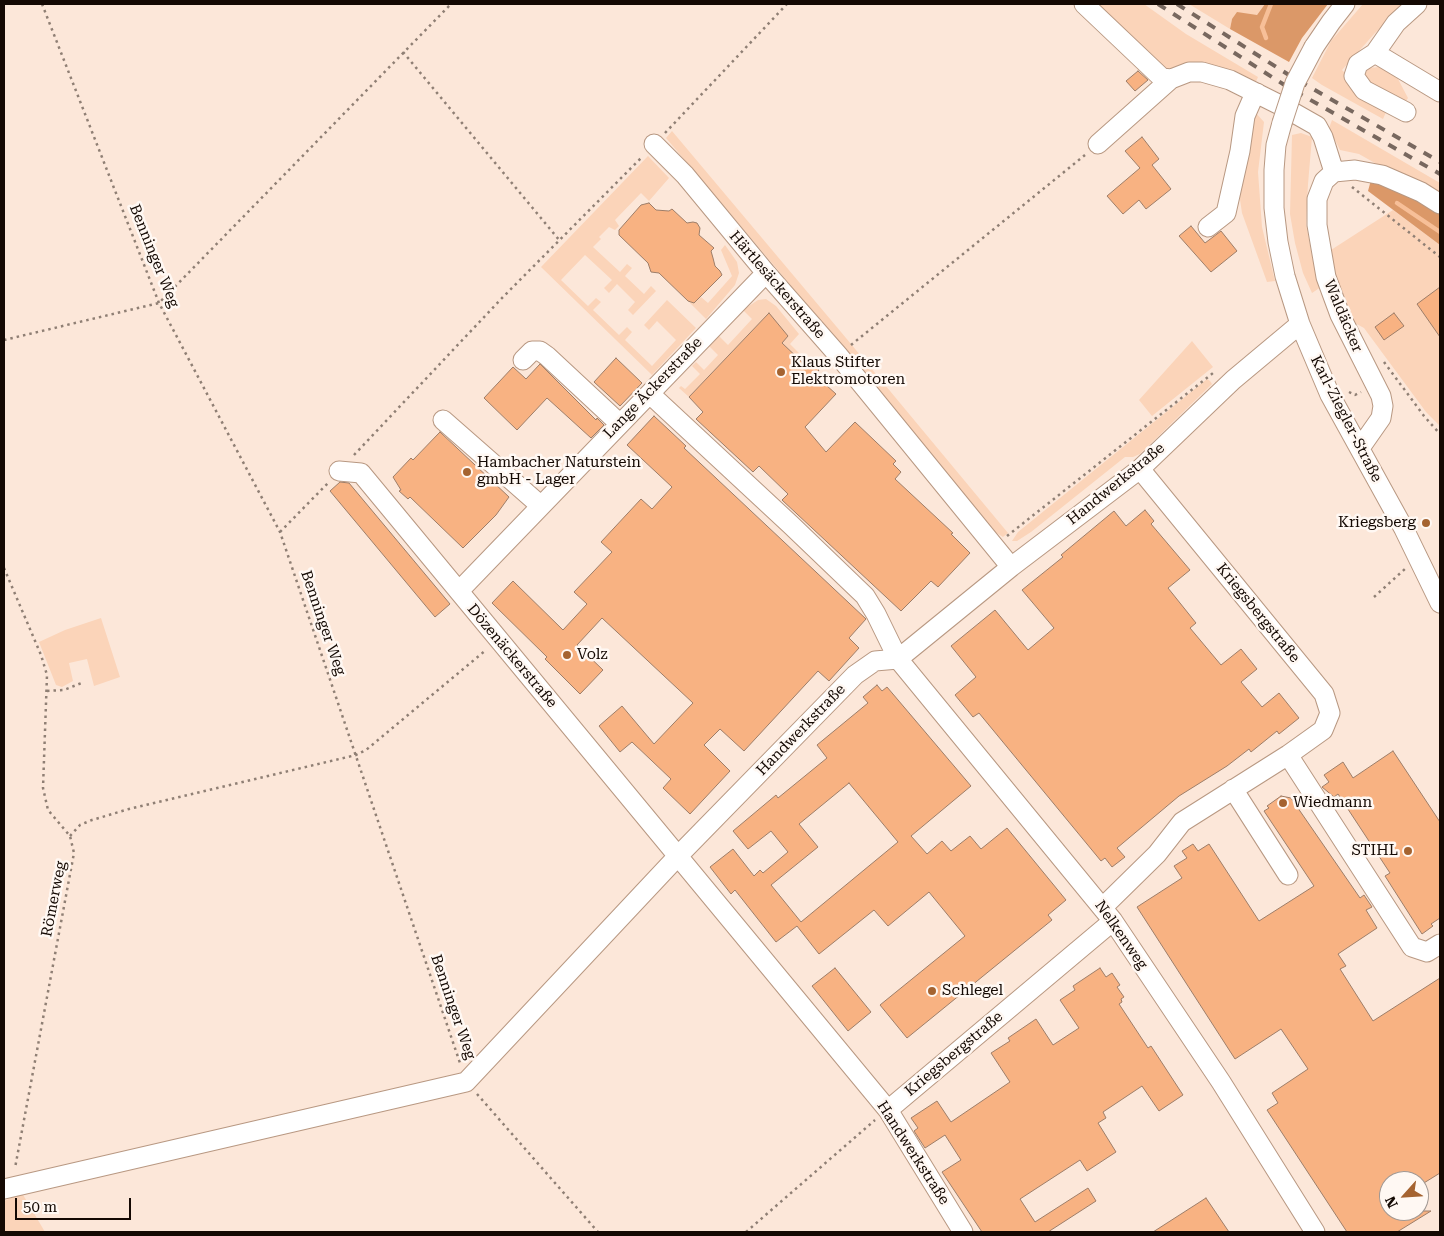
<!DOCTYPE html>
<html>
<head>
<meta charset="utf-8">
<style>
	body { margin:0 }
	#map { position:relative; width:1444px; height:1236px; overflow:hidden; background:#fce7d9; font-family:"Roboto Serif",serif }
	canvas { display:block }
	.frame { position:absolute; inset:0; border:5px solid #140903; pointer-events:none }
	.north { position:absolute; left:1379px; top:1171px; width:50px; height:50px; box-sizing:border-box; background:#fff8f3; border:1px solid #a19893; border-radius:50%; rotate:244deg; font-size:14px; font-weight:700; line-height:20px; text-align:center; color:#140903 }
	.north::after { content:''; display:block; margin:auto; width:18px; height:22px; background:#a56330; clip-path:polygon(50% 0,100% 100%,50% 72%,0 100%) }
	.scale { position:absolute; left:15px; top:1198px; width:116px; height:22px; box-sizing:border-box; border:2px solid #140903; border-top:0; padding-left:6px; font-size:15px; line-height:18px; white-space:nowrap; color:#140903; -webkit-text-stroke:4px #fff8f3; paint-order:stroke }
</style>
</head>
<body>
<div id="map">
<canvas width="1444" height="1236"></canvas>
<div class="frame"></div>
<div class="north">N</div>
<div class="scale">50 m</div>
</div>
<script>
const ctx = document.querySelector('canvas').getContext('2d');
ctx.lineJoin = 'round';
function fill(path, color) { ctx.fillStyle = color; ctx.fill(path, 'evenodd'); }
const poly = rows => new Path2D(rows.map(r => 'M' + r).join(''));
function stroke(path, color, width, dash) { ctx.strokeStyle = color; ctx.lineWidth = width; ctx.lineCap = dash ? 'butt' : 'round'; ctx.setLineDash(dash || []); ctx.stroke(path); }
function drawText(font, color, halo, rows, align = 'center') {
  ctx.font = font + ' "Roboto Serif",serif'; ctx.lineWidth = 5; ctx.setLineDash([]); ctx.textBaseline = 'middle'; ctx.strokeStyle = halo; ctx.fillStyle = color; for (const [text, x, y, turn = 0] of rows) {
    ctx.save(); ctx.translate(x, y); ctx.rotate((+turn || 0) * Math.PI / 180); ctx.textAlign = isNaN(turn) ? turn : align; if (halo) ctx.strokeText(text, 0, 0); ctx.fillText(text, 0, 0); ctx.restore();
  }
}
const green = poly([
	[1091,4,1144,4,1186,34,1258,77,1255,84,1175,72,1160,68],
	[1189,4,1265,4,1257,15,1232,19,1230,29],
	[1363,4,1406,4,1375,33,1342,70,1362,91,1387,110,1383,119,1322,85,1312,78,1331,41],
	[1380,67,1398,79,1408,98,1406,101,1386,97,1364,83,1365,75,1368,68],
	[1255,112,1264,122,1258,172,1262,227,1275,281,1267,282,1242,213,1239,193],
	[1332,120,1440,183,1440,200,1359,154,1340,150,1335,140,1328,131],
	[672,131,841,332,1008,533,1003,537,995,532,777,269,666,138],
	[1301,133,1312,137,1308,184,1306,224,1313,261,1321,287,1312,293,1303,273,1295,243,1290,214,1292,135],
	[648,156,669,178,649,201,641,193,615,220,619,226,615,230,609,227,599,237,601,239,593,247,620,272,627,264,632,268,625,276,644,294,651,286,656,291,633,315,628,310,635,302,617,284,609,293,604,288,612,280,585,255,561,280,588,306,596,298,601,302,593,310,619,335,627,327,632,332,625,340,652,366,676,340,657,321,649,330,644,325,667,300,696,328,652,375,541,267],
	[1393,210,1440,245,1440,426,1426,412,1364,328,1353,322,1338,291,1331,250],
	[725,245,737,262,739,273,735,285,706,319,688,301,694,303,701,297,708,303,732,276,721,250],
	[766,299,776,306,799,334,790,344,800,354,797,357,782,343,769,313,689,397,679,388,681,386,685,389,700,374,692,366,696,362,704,370,718,355,708,345,719,336,728,345,752,319,743,310,758,300],
	[1192,341,1213,367,1152,416,1139,400],
	[1207,379,1210,381,1212,384,1140,454,1133,457,1125,457,1031,532,1017,541,1012,541,1018,532],
	[101,618,120,677,94,686,87,659,69,663,73,681,62,687,56,685,39,642,65,630],
	[22,1193,45,1232,4,1232,4,1201]
]);
const forest = poly([
	[1265,4,1328,4,1302,38,1289,62,1230,29,1232,19,1237,12,1257,15],
	[1371,180,1440,209,1440,245,1368,191]
]);
const stream = poly([
	[1266,38,1262,27,1271,4],
	[1397,203,1440,232]
]);
const building = poly([
	[1138,71,1148,80,1135,91,1126,81,1138,71],
	[1142,137,1159,159,1152,165,1171,189,1146,209,1139,200,1123,214,1107,196,1140,168,1125,151,1142,137],
	[649,203,656,210,669,211,672,209,687,223,693,222,697,223,700,228,699,235,714,248,711,251,713,258,715,266,720,271,722,275,694,303,688,301,659,273,651,272,648,263,619,235,619,230,641,205,649,203],
	[1191,226,1205,243,1221,231,1237,251,1211,272,1179,236,1191,226],
	[1440,287,1440,337,1417,304,1440,287],
	[769,313,788,336,782,343,802,362,806,358,819,370,815,375,836,394,805,427,826,452,855,422,896,461,893,464,901,472,895,479,953,533,951,534,970,553,938,587,931,581,901,611,782,500,788,494,759,466,753,472,696,419,703,412,689,397,769,313],
	[1394,313,1404,326,1384,340,1375,327,1394,313],
	[616,358,642,383,620,406,594,382,616,358],
	[540,364,596,420,597,418,604,425,591,438,547,398,517,430,484,398,513,367,526,379,540,364],
	[654,416,686,446,684,448,866,619,849,638,859,648,829,681,818,671,744,751,720,729,704,745,730,771,690,814,663,788,671,779,632,742,620,752,599,726,622,706,654,744,693,703,602,618,577,645,603,670,580,694,545,659,547,657,492,603,513,581,563,630,587,604,574,592,612,552,601,542,641,499,652,509,672,487,627,445,654,416],
	[440,432,509,497,496,515,463,548,410,497,408,499,399,491,401,490,393,477,411,458,413,460,440,432],
	[340,482,349,483,450,604,435,617,330,491,340,482],
	[1145,510,1154,521,1151,524,1190,570,1168,588,1196,623,1190,628,1221,665,1241,649,1257,669,1241,682,1262,707,1279,693,1299,718,1279,734,1277,731,1251,752,1249,749,1227,766,1179,796,1117,848,1125,857,1112,867,1105,858,1101,861,979,713,973,717,955,695,976,677,951,646,995,610,1028,650,1054,628,1022,590,1063,557,1061,555,1114,511,1126,526,1145,510],
	[877,685,882,691,887,687,971,786,911,836,927,854,942,841,951,851,970,836,981,849,1007,828,1066,900,1048,915,1052,920,907,1038,880,1005,965,936,929,892,888,926,874,910,819,954,797,926,776,942,735,890,731,894,710,867,733,849,754,876,760,870,763,873,788,852,771,831,748,849,733,831,776,795,778,798,827,758,817,745,868,703,863,697,877,685],
	[849,783,898,842,801,922,771,885,818,847,799,824,849,783],
	[1393,751,1440,822,1440,918,1431,924,1433,926,1422,934,1385,876,1390,873,1338,794,1334,797,1322,787,1329,782,1324,775,1343,762,1353,778,1393,751],
	[1281,796,1291,798,1360,898,1364,895,1372,907,1366,910,1377,928,1338,954,1346,966,1340,969,1373,1021,1440,978,1440,1173,1419,1186,1419,1181,1389,1181,1389,1211,1431,1211,1397,1232,1347,1232,1267,1110,1278,1103,1272,1093,1308,1069,1281,1029,1235,1059,1137,907,1182,878,1174,866,1187,858,1182,851,1193,844,1198,851,1209,844,1259,921,1314,886,1264,811,1269,808,1267,806,1281,796],
	[835,968,871,1012,848,1031,812,986,835,968],
	[1100,968,1106,977,1112,973,1120,985,1117,987,1124,997,1121,999,1122,1002,1119,1004,1148,1048,1151,1046,1183,1095,1159,1111,1142,1086,1103,1112,1106,1118,1098,1123,1116,1152,1087,1171,1080,1160,1020,1199,1035,1222,1088,1188,1096,1201,1048,1232,982,1232,942,1172,961,1160,945,1135,925,1148,914,1131,918,1128,911,1118,937,1101,951,1122,1010,1082,991,1053,1010,1041,1008,1038,1036,1019,1053,1045,1079,1028,1060,1000,1075,990,1073,986,1100,968],
	[1206,1198,1229,1232,1153,1232,1206,1198]
]);
const path = poly([
	[42,4,159,303,280,532,460,1063],
	[403,52,560,241],
	[665,133,787,4],
	[1352,187,1440,257],
	[4,340,159,303,451,4],
	[851,345,1085,155],
	[1384,362,1424,416,1440,434],
	[1349,392,1355,395,1361,392],
	[354,455,502,298,642,157],
	[280,532,328,483],
	[1007,536,1213,373,1215,374],
	[4,568,41,655,47,675,43,788,48,810,70,836,74,853,15,1168],
	[1374,597,1406,568],
	[47,691,64,690,84,682],
	[70,836,80,825,92,820,129,809,356,755,366,750,486,650],
	[477,1094,598,1232],
	[746,1232,875,1120]
]);
const minor = poly([
	[1084,4,1162,78,1171,79],
	[1417,4,1396,23,1375,53,1440,92],
	[1314,47,1331,22,1345,4],
	[1375,53,1358,64,1354,76,1364,90,1406,112],
	[1282,123,1276,145,1274,170,1274,208,1278,242,1285,276,1300,324,1330,395,1404,529,1440,603],
	[654,144,685,175,766,273,838,355,1011,567],
	[1098,144,1171,79,1189,72,1202,72,1230,80,1280,105,1317,126,1323,137,1334,172],
	[1208,227,1226,213,1240,151,1245,116,1252,100,1257,93],
	[523,360,532,351,540,351,547,356,620,424],
	[650,394,791,525,865,596,876,614,898,659,1113,921,1221,1082,1315,1232],
	[443,420,541,506],
	[1360,448,1381,418,1383,406,1381,396,1340,315,1326,277,1317,225,1317,199,1324,181,1334,172,1355,170,1382,175,1421,192,1440,204],
	[339,471,361,473,888,1110,963,1232],
	[459,591,766,273],
	[1288,755,1412,947,1427,952,1440,944],
	[1233,789,1288,875],
	[1103,907,1157,854,1182,822,1288,755,1323,730,1330,713,1324,694,1140,469],
	[888,1110,1113,921],
	[4,1189,466,1082,678,856,855,675,875,661,898,659,1011,567,1140,469,1233,380,1300,324]
]);
const rail = poly([
	[1158,4,1286,86,1440,174],
	[1177,4,1289,75,1440,162]
]);
const minorBridge = poly([
	[1282,123,1295,83,1314,47]
]);
const markers = [
	[781,372,5,"#a56330"],
	[467,472,5,"#a56330"],
	[1426,523,5,"#a56330"],
	[567,655,5,"#a56330"],
	[1283,803,5,"#a56330"],
	[1408,851,5,"#a56330"],
	[932,991,5,"#a56330"]
];
const streetNames = [
	["Benninger Weg",154,256,68],
	["Härtlesäckerstraße",777,285,49],
	["Waldäcker",1343,316,67],
	["Lange Äckerstraße",653,388,-46],
	["Karl-Ziegler-Straße",1346,419,63],
	["Handwerkstraße",1116,484,-39],
	["Kriegsbergstraße",1258,613,51],
	["Benninger Weg",323,623,71],
	["Dözenäckerstraße",512,656,50],
	["Handwerkstraße",801,730,-46],
	["Römerweg",54,899,-79],
	["Nelkenweg",1121,935,55],
	["Benninger Weg",453,1007,71],
	["Kriegsbergstraße",954,1054,-40],
	["Handwerkstraße",913,1153,57]
];
const poiNames = [
	["Klaus Stifter",791,363],
	["Elektromotoren",791,380],
	["Hambacher Naturstein",477,463],
	["gmbH - Lager",477,480],
	["Kriegsberg",1416,523,"right"],
	["Volz",577,655],
	["Wiedmann",1293,803],
	["STIHL",1398,851,"right"],
	["Schlegel",942,991]
];
fill(green, '#fbd4b9');
fill(forest, '#db9868');
stroke(stream, '#f7bf98', 4.5);
fill(building, '#f8b282');
stroke(building, '#9d7d68', 1);
stroke(minor, '#b89882', 21);
stroke(path, '#8f7f74', 2.5, [2.5, 4]);
stroke(minor, '#fff', 19);
stroke(rail, '#78685f', 4, [9, 9]);
stroke(minorBridge, '#b89882', 21, []);
stroke(minorBridge, '#fff', 19);
for (const [x, y, r, color] of markers) { const dot = new Path2D(); dot.arc(x, y, r, 0, 2 * Math.PI); ctx.fillStyle = color; ctx.fill(dot); stroke(dot, '#fff8f3', 2); }
drawText('15px', '#140903', '#fff8f3', streetNames);
drawText('15px', '#140903', '#fff8f3', poiNames, 'left');
</script>
</body>
</html>
